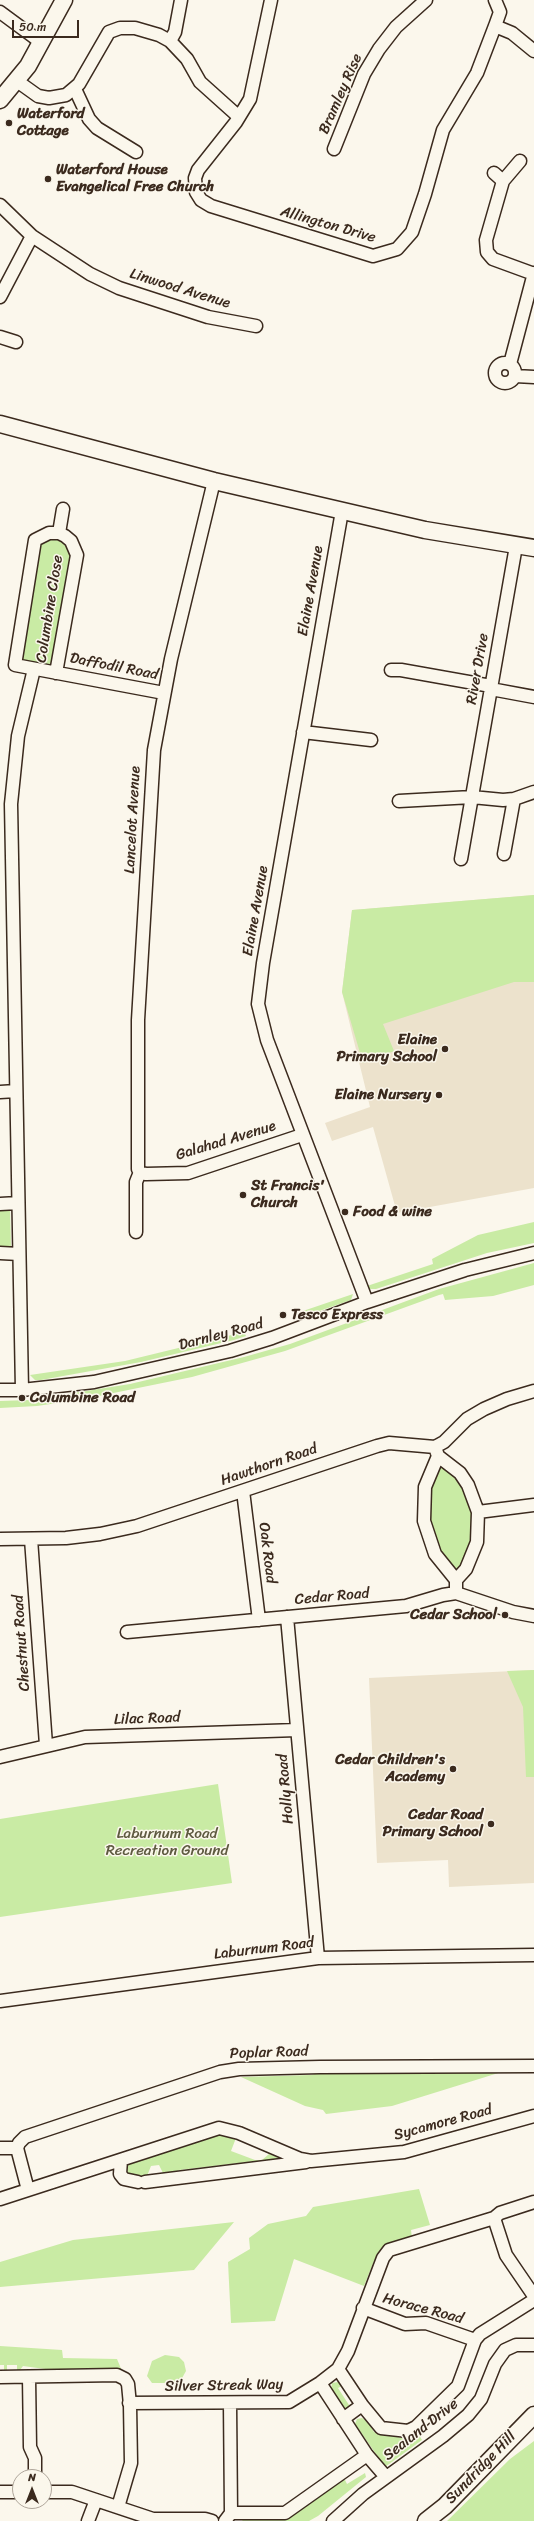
<!DOCTYPE html>
<html>
<head>
<meta charset="utf-8">
<style>
	body { margin:0 }
	#map { position:relative; width:534px; height:2521px; overflow:hidden; background:#fbf7ec; font-family:Sriracha,sans-serif }
	canvas { display:block }
	.north { position:absolute; left:12px; top:2469px; width:40px; height:40px; box-sizing:border-box; background:#fbf7ec; border:1px solid #aea59a; border-radius:50%; rotate:0deg; font-size:11px; font-weight:700; line-height:16px; text-align:center; color:#3b2a1e }
	.north::after { content:''; display:block; margin:auto; width:14px; height:18px; background:#3b2a1e; clip-path:polygon(50% 0,100% 100%,50% 72%,0 100%) }
	.scale { position:absolute; left:12px; top:20px; width:67px; height:18px; box-sizing:border-box; border:2px solid #3b2a1e; border-top:0; padding-left:5px; font-size:12px; line-height:14px; white-space:nowrap; color:#3b2a1e; -webkit-text-stroke:3px #fbf7ec; paint-order:stroke }
</style>
</head>
<body>
<div id="map">
<canvas width="534" height="2521"></canvas>
<div class="north">N</div>
<div class="scale">50 m</div>
</div>
<script>
const ctx = document.querySelector('canvas').getContext('2d');
ctx.lineJoin = 'round';
function fill(path, color) { ctx.fillStyle = color; ctx.fill(path, 'evenodd'); }
const poly = rows => new Path2D(rows.map(r => 'M' + r).join(''));
function stroke(path, color, width, dash) { ctx.strokeStyle = color; ctx.lineWidth = width; ctx.lineCap = dash ? 'butt' : 'round'; ctx.setLineDash(dash || []); ctx.stroke(path); }
function drawText(font, color, halo, rows, align = 'center') {
  ctx.font = font + ' Sriracha,sans-serif'; ctx.lineWidth = 3; ctx.setLineDash([]); ctx.textBaseline = 'middle'; ctx.strokeStyle = halo; ctx.fillStyle = color; for (const [text, x, y, turn = 0] of rows) {
    ctx.save(); ctx.translate(x, y); ctx.rotate((+turn || 0) * Math.PI / 180); ctx.textAlign = isNaN(turn) ? turn : align; if (halo) ctx.strokeText(text, 0, 0); ctx.fillText(text, 0, 0); ctx.restore();
  }
}
const built = poly([
	[534,895,534,1188,397,1213,373,1127,332,1141,325,1123,370,1107,342,992,352,910],
	[534,1670,534,1883,449,1887,448,1860,377,1863,369,1678]
]);
const green = poly([
	[59,538,69,547,71,554,52,670,21,664,39,545,44,539],
	[534,895,534,982,514,982,383,1024,394,1051,363,1063,342,992,352,910],
	[0,1209,10,1209,11,1247,0,1246],
	[534,1222,534,1243,487,1253,376,1289,369,1289,367,1286,433,1264,432,1259,478,1235],
	[534,1263,534,1285,493,1296,445,1300,443,1294,439,1295,285,1351,192,1377,84,1399,37,1406,0,1408,0,1401,30,1400,130,1384,244,1357,290,1344,439,1289],
	[353,1294,351,1300,305,1316,303,1311],
	[244,1332,246,1336,234,1340,141,1362,41,1380,35,1380,30,1375,125,1361],
	[438,1461,457,1476,471,1499,475,1527,469,1554,455,1575,437,1552,425,1504],
	[534,1670,534,1777,526,1777,523,1707,507,1671],
	[218,1784,232,1883,0,1917,0,1819],
	[508,2070,392,2106,326,2114,323,2110,305,2106,241,2077,311,2075,321,2072],
	[220,2134,236,2138,231,2151,255,2160,262,2160,269,2154,288,2161,271,2164,265,2160,179,2170,176,2174,164,2175,159,2165,151,2166,147,2176,132,2178,125,2175,126,2163],
	[419,2189,430,2225,411,2230,412,2238,391,2243,382,2249,374,2261,364,2286,294,2259,275,2321,231,2323,228,2262,250,2249,249,2238,268,2224,306,2216,313,2207],
	[234,2222,194,2270,0,2287,0,2262,73,2240],
	[0,2346,62,2350,63,2358,117,2359,122,2371,60,2371,23,2366,17,2374,17,2365,7,2365,7,2372,4,2373,4,2365,0,2365],
	[165,2355,179,2357,184,2362,186,2371,181,2380,168,2386,165,2383,152,2383,147,2376,152,2361],
	[338,2382,342,2386,338,2388,349,2405,353,2403,348,2410,344,2408,331,2390,332,2383],
	[362,2418,368,2422,374,2432,379,2434,409,2439,419,2435,422,2440,385,2467,355,2424,357,2419],
	[534,2441,534,2521,447,2521,510,2459],
	[365,2473,366,2477,318,2516,309,2521,242,2521,247,2515,282,2515,343,2476,347,2484]
]);
const minor = poly([
	[271,0,250,99,236,122,198,170,195,178,196,192,201,200,211,206,373,256,397,249,412,232,425,194,443,130,477,73,495,26,500,12,495,0],
	[0,12,42,43],
	[495,26,512,33,534,51],
	[170,41,175,32,181,0],
	[17,81,38,96,49,98,66,95,79,84,109,32,120,28,135,28,159,35,170,41,187,59,200,82,239,117],
	[75,89,89,119,97,128,136,152],
	[334,149,364,74,379,49,396,27,426,0],
	[520,161,503,181,486,240,487,252,493,259,534,274],
	[494,173,503,181],
	[0,205,32,236,90,274,119,288,208,317,256,326],
	[0,297,32,236],
	[0,337,16,342],
	'495 373a10 10 0 1 1 20 0a10 10 0 1 1-20 0Z',
	[510,364,534,273],
	[515,376,534,377],
	[214,481,171,659,154,750,138,1020,138,1169,140,1173,146,1174,188,1173,302,1135],
	[342,511,263,963,258,1004,267,1040,367,1302],
	[59,533,63,509],
	[391,670,401,670,491,686],
	[56,673,77,555,71,541,65,536,59,533,49,533,35,540,15,665,164,693],
	[491,689,534,697],
	[303,732,371,740],
	[399,801,472,797,503,800,514,799,534,792],
	[504,854,514,799],
	[461,859,516,546],
	[0,1092,16,1091],
	[0,1204,18,1203],
	[136,1232,136,1182,140,1172],
	[0,1253,19,1254],
	[0,1390,22,1390,94,1382,230,1351,272,1338,367,1302,465,1270,534,1253],
	[22,1390,11,804,18,736,34,669],
	[435,1447,438,1456,425,1487,424,1521,435,1554,456,1580,456,1593],
	[438,1456,460,1473,468,1485,478,1512,477,1542,466,1569,456,1580],
	[243,1491,259,1620],
	[478,1512,534,1505],
	[0,1539,66,1538,100,1534,137,1526,377,1446,389,1443,435,1447,444,1442,467,1419,484,1409,507,1399,534,1391],
	[31,1539,46,1745],
	[287,1617,318,1958],
	[127,1632,406,1606,443,1595,456,1593,513,1612,534,1616],
	[0,1757,85,1737,297,1730],
	[0,2001,318,1958,534,1955],
	[0,2148,17,2148],
	[121,2160,120,2174,124,2179,138,2182],
	[145,2182,306,2162],
	[28,2190,17,2148,19,2143,25,2137,220,2072,239,2069,320,2067,534,2066],
	[0,2199,219,2128,239,2133,300,2159,311,2161,404,2152,534,2116],
	[494,2218,506,2255,534,2296],
	[363,2308,405,2324,426,2323,475,2340],
	[338,2369,362,2405,343,2419],
	[0,2377,117,2375,125,2379,128,2384,130,2405,131,2463,118,2507],
	[29,2377,30,2447,35,2458,35,2477],
	[320,2383,367,2455,386,2477],
	[129,2403,289,2402,320,2383,338,2369,348,2351,383,2258,389,2250,494,2218,500,2213,534,2202],
	[230,2403,231,2513],
	[362,2405,381,2428,408,2431,416,2427,458,2386,475,2340,480,2334,534,2300],
	[0,2492,20,2492],
	[44,2492,72,2492,153,2519,205,2519,212,2521],
	[88,2521,96,2500],
	[225,2521,231,2513,285,2513,367,2455],
	[333,2521,363,2494,443,2436,468,2415,481,2399,495,2364,505,2350,516,2345,534,2345]
]);
const major = poly([
	[0,100,28,66,64,0],
	[0,424,214,481,425,530,534,548],
	[426,2521,445,2506,534,2415]
]);
const markers = [
	[9,123,4,"#3b2a1e"],
	[48,179,4,"#3b2a1e"],
	[445,1049,4,"#3b2a1e"],
	[439,1095,4,"#3b2a1e"],
	[243,1195,4,"#3b2a1e"],
	[345,1212,4,"#3b2a1e"],
	[283,1315,4,"#3b2a1e"],
	[22,1398,4,"#3b2a1e"],
	[505,1615,4,"#3b2a1e"],
	[453,1769,4,"#3b2a1e"],
	[491,1824,4,"#3b2a1e"]
];
const streetNames = [
	["Bramley Rise",341,94,-66],
	["Allington Drive",328,225,16],
	["Linwood Avenue",180,289,17],
	["Elaine Avenue",311,591,-80],
	["Columbine Close",50,609,-81],
	["Daffodil Road",114,667,11],
	["River Drive",478,669,-80],
	["Lancelot Avenue",133,820,-87],
	["Elaine Avenue",256,911,-80],
	["Galahad Avenue",226,1141,-17],
	["Darnley Road",221,1335,-15],
	["Hawthorn Road",269,1465,-19],
	["Oak Road",267,1553,83],
	["Cedar Road",332,1597,-5],
	["Chestnut Road",22,1643,-94],
	["Lilac Road",147,1719,-2],
	["Holly Road",286,1789,-95],
	["Laburnum Road",264,1949,-7],
	["Poplar Road",269,2053,-2],
	["Sycamore Road",443,2123,-15],
	["Horace Road",423,2309,15],
	["Silver Streak Way",224,2386,-1],
	["Sealand Drive",421,2430,-38],
	["Sundridge Hill",481,2468,-46]
];
const poiNames = [
	["Waterford",17,114],
	["Cottage",17,131],
	["Waterford House",56,170],
	["Evangelical Free Church",56,187],
	["Elaine",437,1040,"right"],
	["Primary School",437,1057,"right"],
	["Elaine Nursery",431,1095,"right"],
	["St Francis'",251,1186],
	["Church",251,1203],
	["Food & wine",353,1212],
	["Tesco Express",291,1315],
	["Columbine Road",30,1398],
	["Cedar School",497,1615,"right"],
	["Cedar Children's",445,1760,"right"],
	["Academy",445,1777,"right"],
	["Cedar Road",483,1815,"right"],
	["Primary School",483,1832,"right"]
];
const parkNames = [
	["Laburnum Road",167,1834],
	["Recreation Ground",167,1851]
];
fill(built, '#ece2cc');
fill(green, '#c9eba4');
stroke(minor, '#3b2a1e', 15);
stroke(major, '#3b2a1e', 19);
stroke(minor, '#fbf7ec', 12);
stroke(major, '#fbf7ec', 16);
for (const [x, y, r, color] of markers) { const dot = new Path2D(); dot.arc(x, y, r, 0, 2 * Math.PI); ctx.fillStyle = color; ctx.fill(dot); stroke(dot, '#fbf7ec', 1.5); }
drawText('15px', '#3b2a1e', '#fbf7ec', streetNames);
drawText('bold 15px', '#3b2a1e', '#fbf7ec', poiNames, 'left');
drawText('15px', '#5e5a40', '#fbf7ec', parkNames);
</script>
</body>
</html>
